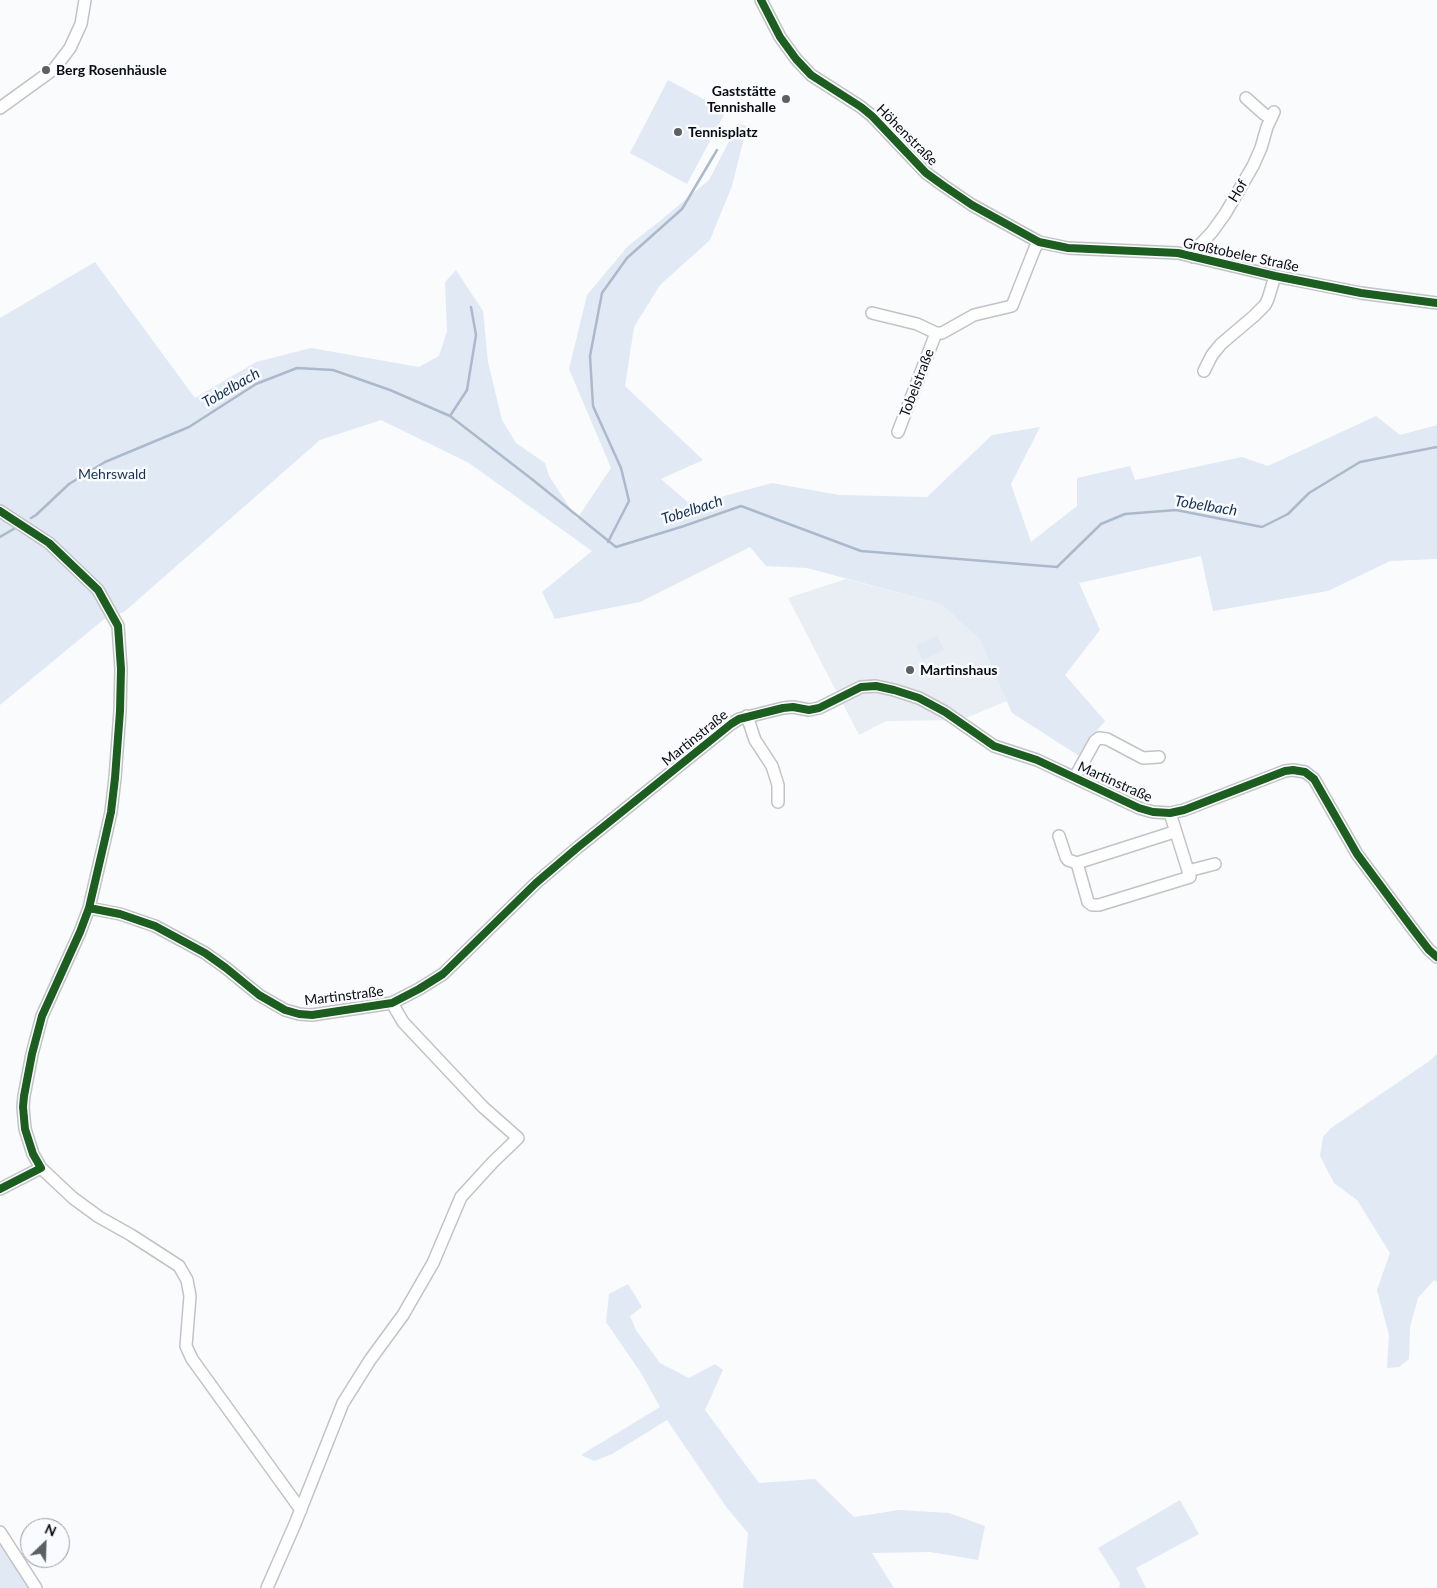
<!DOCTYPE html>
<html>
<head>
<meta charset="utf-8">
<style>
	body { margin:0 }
	#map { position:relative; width:1437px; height:1588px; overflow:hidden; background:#fafbfd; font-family:Lato,sans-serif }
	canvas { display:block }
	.north { position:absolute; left:20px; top:1518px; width:50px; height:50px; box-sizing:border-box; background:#f9fbfe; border:1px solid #999b9f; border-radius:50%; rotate:24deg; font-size:14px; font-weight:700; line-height:20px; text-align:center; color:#090c10 }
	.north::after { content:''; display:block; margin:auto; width:18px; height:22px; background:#5d6063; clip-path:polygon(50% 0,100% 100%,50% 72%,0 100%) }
</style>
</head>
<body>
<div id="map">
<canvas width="1437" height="1588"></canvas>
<div class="north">N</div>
</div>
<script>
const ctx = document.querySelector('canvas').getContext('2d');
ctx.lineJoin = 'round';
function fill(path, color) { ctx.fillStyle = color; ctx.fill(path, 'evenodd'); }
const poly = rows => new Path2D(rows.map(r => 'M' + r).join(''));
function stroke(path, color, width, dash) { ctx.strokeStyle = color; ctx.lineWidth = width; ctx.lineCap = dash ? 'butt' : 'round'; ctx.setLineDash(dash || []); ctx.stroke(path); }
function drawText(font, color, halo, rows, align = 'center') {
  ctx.font = font + ' Lato,sans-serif'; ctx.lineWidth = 5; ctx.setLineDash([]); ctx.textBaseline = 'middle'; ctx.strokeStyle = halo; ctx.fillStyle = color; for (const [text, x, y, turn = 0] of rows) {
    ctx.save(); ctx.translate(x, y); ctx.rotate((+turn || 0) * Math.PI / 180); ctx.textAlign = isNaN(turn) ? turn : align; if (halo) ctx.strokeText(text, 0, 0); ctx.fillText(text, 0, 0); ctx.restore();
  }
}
const built = poly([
	[846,579,941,604,980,640,1007,701,961,720,886,721,859,735,788,598]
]);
const green = poly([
	[668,80,726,111,687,184,630,153],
	[738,124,747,126,732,186,710,240,660,285,634,327,625,386,703,460,661,479,691,505,772,483,839,495,927,497,992,435,1040,427,1011,484,1031,542,1077,506,1077,478,1130,466,1135,480,1242,457,1268,466,1376,416,1400,435,1437,425,1437,559,1390,561,1328,591,1213,611,1201,556,1079,583,1100,630,1065,675,1105,721,1095,733,1081,757,1012,713,980,640,941,604,807,568,766,566,750,547,640,602,555,619,542,592,592,551,469,463,381,420,320,440,124,612,103,620,0,705,0,318,95,262,195,398,256,362,311,348,419,367,439,356,447,331,445,282,456,270,483,311,488,362,502,420,516,443,545,463,549,476,577,519,611,468,569,369,587,295,628,246,661,220,709,180],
	[937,636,944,650,923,660,916,645],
	[1437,1054,1437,1282,1434,1280,1418,1298,1410,1327,1409,1359,1399,1367,1387,1368,1389,1335,1377,1290,1390,1253,1357,1200,1334,1183,1320,1156,1323,1137,1331,1128,1428,1062],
	[628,1284,642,1307,630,1316,636,1330,660,1363,689,1378,715,1364,723,1370,705,1410,759,1483,815,1479,854,1517,899,1510,949,1513,985,1526,978,1560,930,1552,872,1553,894,1588,743,1588,748,1533,727,1508,667,1420,612,1454,594,1461,581,1455,660,1407,641,1373,606,1322,609,1294],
	[1180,1500,1199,1534,1136,1568,1146,1588,1119,1588,1120,1583,1098,1548],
	[0,1532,36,1588,0,1588]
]);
const stream = poly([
	[450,416,467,390,476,335,471,307],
	[31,518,36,515,69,484,105,462,189,427,256,384,297,368,333,370,390,390,450,416,533,480,616,547,684,526,741,506,861,551,1057,567,1101,524,1125,514,1176,510,1262,527,1288,514,1309,493,1360,462,1437,447],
	[0,537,17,527],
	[608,542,629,501,621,468,593,406,590,356,602,293,627,258,682,209,717,150]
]);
const minor = poly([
	[761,0,780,37,796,59,811,75,861,107,872,116,926,173,944,186,972,205,1039,242,1068,248,1178,253,1275,276,1361,293,1437,303],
	[1246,98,1264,114,1271,118],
	[0,108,54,69,70,48,81,24,85,0],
	[1193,257,1197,248,1212,232,1225,214,1253,166,1261,148,1267,127,1274,112],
	[872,313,917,324,936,333,942,333,974,315,1012,306,1035,248,1039,242],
	[1204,371,1212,355,1221,344,1254,316,1265,305,1268,299,1275,276],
	[898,432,936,333],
	[0,511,49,543,98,590,118,626,121,669,120,711,115,778,111,812,105,839,89,908,80,932,42,1016,32,1054,24,1096,23,1107,25,1129,33,1154,41,1168,0,1189],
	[747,716,755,740,772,766,778,785,778,802],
	[1075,777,1095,741,1099,738,1107,739,1143,758,1159,757],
	[1170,813,1190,877,1099,905,1092,905,1088,902,1077,863,1174,832],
	[1059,836,1066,857,1068,860,1077,863],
	[1188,871,1215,864],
	[89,908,120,914,155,926,205,953,226,968,259,995,285,1010,299,1014,312,1015,392,1003,419,989,443,974,536,883,577,848,731,724,739,719,783,708,793,707,809,710,819,708,861,687,876,686,894,690,919,698,945,712,994,746,1037,760,1139,808,1153,812,1170,813,1184,810,1285,771,1293,770,1305,772,1314,779,1357,854,1412,928,1429,950,1437,957],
	[41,1168,73,1198,99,1217,131,1235,179,1266,187,1280,190,1296,186,1346,192,1359,301,1510],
	[0,1532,36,1588],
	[267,1588,295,1524,343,1403,370,1360,403,1315,433,1263,461,1197,493,1162,518,1138,483,1107,403,1022,392,1003]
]);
const cycleway = poly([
	[761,0,780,37,796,59,811,75,861,107,872,116,926,173,944,186,972,205,1039,242,1068,248,1178,253,1275,276,1361,293,1437,303],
	[0,511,49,543,98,590,118,626,121,669,120,711,115,778,111,812,105,839,89,908,80,932,42,1016,32,1054,24,1096,23,1107,25,1129,33,1154,41,1168,0,1189],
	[89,908,120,914,155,926,205,953,226,968,259,995,285,1010,299,1014,312,1015,392,1003,419,989,443,974,536,883,577,848,731,724,739,719,783,708,793,707,809,710,819,708,861,687,876,686,894,690,919,698,945,712,994,746,1037,760,1139,808,1153,812,1170,813,1184,810,1285,771,1293,770,1305,772,1314,779,1357,854,1412,928,1429,950,1437,957]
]);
const markers = [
	[46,70,5,"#5d6063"],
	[786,99,5,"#5d6063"],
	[678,132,5,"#5d6063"],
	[910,670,5,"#5d6063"]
];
const poiNames = [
	["Berg Rosenhäusle",56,70],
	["Gaststätte",776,91,"right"],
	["Tennishalle",776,107,"right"],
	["Tennisplatz",688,132],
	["Martinshaus",920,670]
];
const streetNames = [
	["Höhenstraße",907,135,45],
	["Hof",1238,191,-59],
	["Großtobeler Straße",1241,255,12],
	["Tobelstraße",917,383,-69],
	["Martinstraße",695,738,-39],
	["Martinstraße",1115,782,24],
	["Martinstraße",344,996,-7]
];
const parkNames = [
	["Mehrswald",112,474]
];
const waterNames = [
	["Tobelbach",231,388,-30],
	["Tobelbach",1206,506,9],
	["Tobelbach",692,510,-18]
];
fill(built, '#e8eef4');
fill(green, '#e1e9f5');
stroke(stream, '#acb9cb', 2.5);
stroke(minor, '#c1c3c7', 14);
stroke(minor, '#fefeff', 11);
stroke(cycleway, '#1b5e20', 8);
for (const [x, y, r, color] of markers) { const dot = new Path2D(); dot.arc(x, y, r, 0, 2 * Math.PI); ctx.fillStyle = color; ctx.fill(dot); stroke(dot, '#f9fbfe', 2); }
drawText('bold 14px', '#090c10', '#f9fbfe', poiNames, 'left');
drawText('14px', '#090c10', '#f9fbfe', streetNames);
drawText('14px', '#153255', '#f9fbfe', parkNames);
drawText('italic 15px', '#153255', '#f9fbfe', waterNames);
</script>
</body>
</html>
